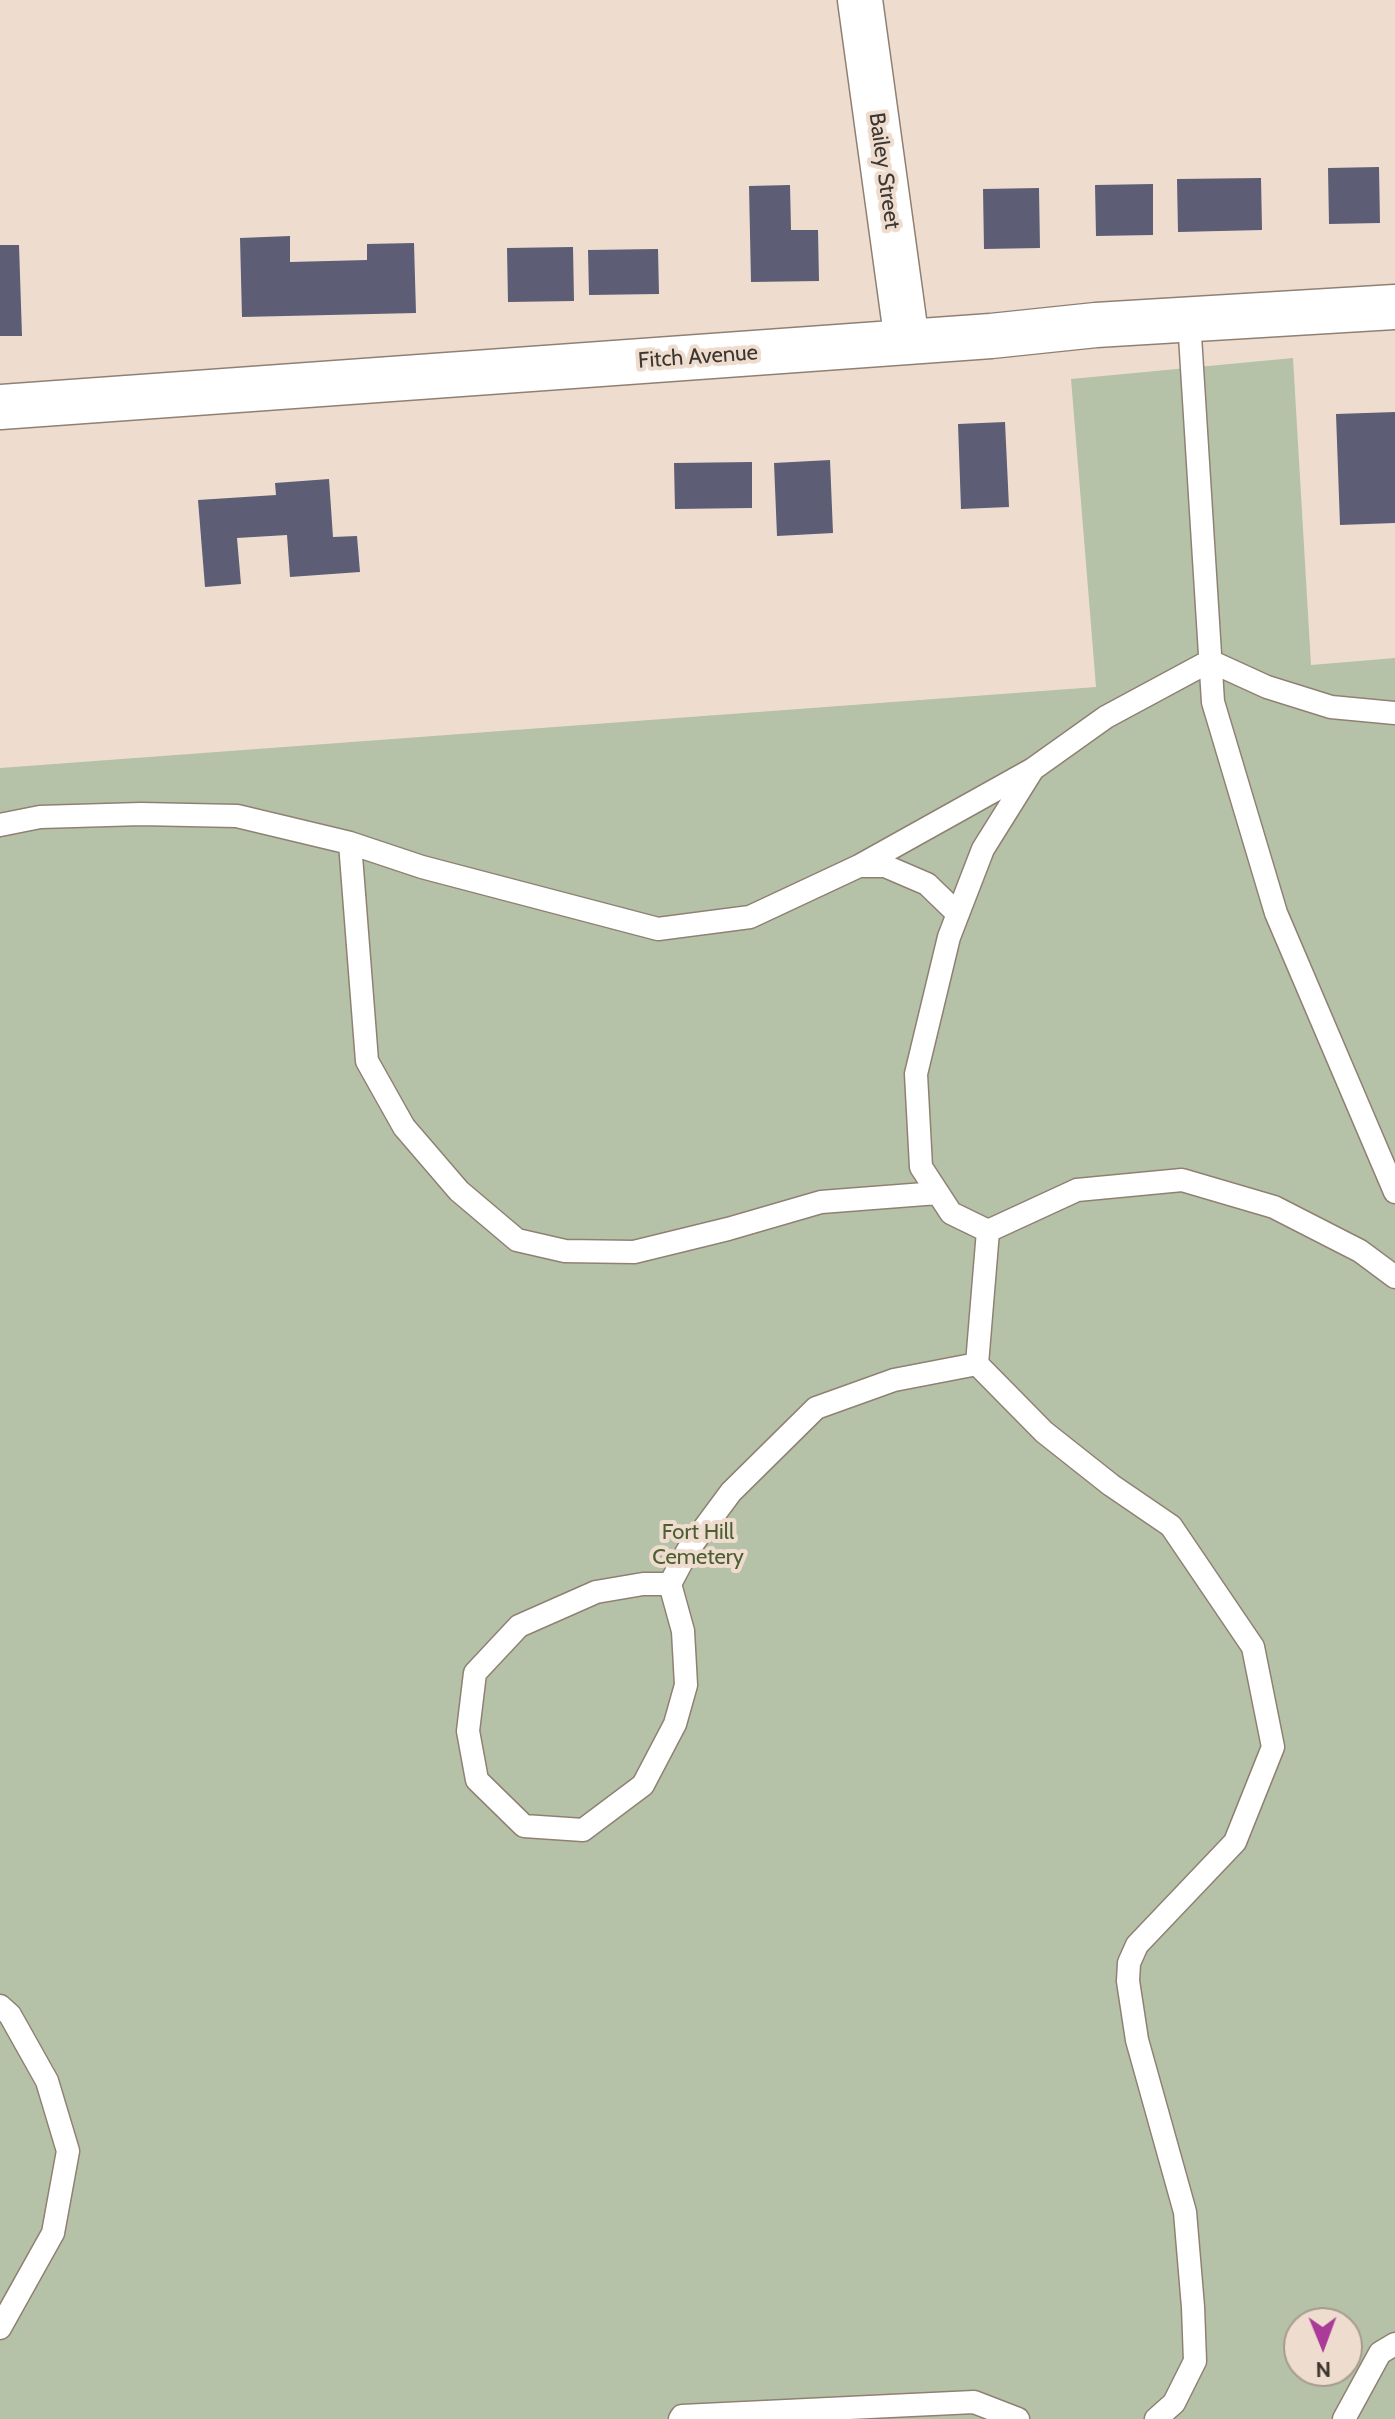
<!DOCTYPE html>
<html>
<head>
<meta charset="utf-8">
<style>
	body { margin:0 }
	#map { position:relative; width:1395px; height:2419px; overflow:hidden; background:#eeddcf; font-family:Cabin,sans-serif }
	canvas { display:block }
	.north { position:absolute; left:1283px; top:2307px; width:80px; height:80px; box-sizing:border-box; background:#eeddcf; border:2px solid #a79a90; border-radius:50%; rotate:179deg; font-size:22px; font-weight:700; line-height:32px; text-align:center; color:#3d3631 }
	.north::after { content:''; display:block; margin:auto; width:28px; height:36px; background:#aa3b98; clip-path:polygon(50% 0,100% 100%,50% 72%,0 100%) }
</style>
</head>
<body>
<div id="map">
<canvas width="1395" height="2419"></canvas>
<div class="north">N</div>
</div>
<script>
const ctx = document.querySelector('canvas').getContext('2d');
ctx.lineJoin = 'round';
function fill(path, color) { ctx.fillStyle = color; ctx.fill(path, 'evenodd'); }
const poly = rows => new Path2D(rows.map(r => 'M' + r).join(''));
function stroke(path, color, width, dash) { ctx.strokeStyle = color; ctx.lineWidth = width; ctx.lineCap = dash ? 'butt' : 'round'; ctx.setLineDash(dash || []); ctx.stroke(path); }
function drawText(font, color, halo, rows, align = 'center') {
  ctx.font = font + ' Cabin,sans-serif'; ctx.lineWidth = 8; ctx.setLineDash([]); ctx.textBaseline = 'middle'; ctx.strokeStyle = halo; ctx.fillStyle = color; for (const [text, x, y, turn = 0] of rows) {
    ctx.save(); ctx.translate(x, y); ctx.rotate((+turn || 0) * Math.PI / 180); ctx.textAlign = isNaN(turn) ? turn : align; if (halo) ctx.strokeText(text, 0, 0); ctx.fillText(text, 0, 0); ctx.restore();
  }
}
const green = poly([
	[1293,358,1311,665,1395,658,1395,2419,0,2419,0,768,1096,687,1071,379],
	[1299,2323,1347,2323,1347,2371,1299,2371]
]);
const building = poly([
	[1379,167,1380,223,1329,224,1328,168],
	[1261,178,1262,230,1178,232,1177,179],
	[1153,184,1153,235,1096,236,1095,185],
	[790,185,791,230,818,230,819,281,751,282,749,186],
	[1039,188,1040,248,984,249,983,189],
	[290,236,290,262,367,260,367,244,414,243,416,313,242,317,240,238],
	[0,245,19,245,22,336,0,336],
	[573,247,574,301,508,302,507,248],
	[658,249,659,294,589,295,588,250],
	[1395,412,1395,523,1340,525,1336,414],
	[1005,422,1009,507,961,509,958,424],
	[830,460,833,533,777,536,774,463],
	[752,462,752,508,675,509,674,463],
	[329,479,333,537,357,536,360,572,290,577,287,535,237,538,241,584,205,587,198,500,276,495,275,483]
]);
const service = poly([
	[1189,320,1213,702,1276,913,1395,1192],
	[1033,769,983,849,949,937,916,1074,921,1167,951,1213,988,1231,977,1364,1044,1432,1111,1485,1171,1526,1253,1647,1273,1747,1235,1842,1137,1945,1129,1963,1128,1981,1137,2040,1185,2212,1193,2307,1195,2361,1174,2403,1156,2419],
	[0,825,40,817,141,814,237,816,350,843,422,867,658,929,750,917,859,866,1033,769,1106,717,1210,661,1267,687,1331,707,1395,713],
	[350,843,367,1061,404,1127,459,1191,517,1240,565,1251,634,1252,728,1229,821,1202,938,1193],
	[859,866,885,866,927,884,958,914],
	[988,1231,1077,1190,1182,1180,1274,1207,1360,1251,1395,1277],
	[670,1584,643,1584,596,1592,519,1626,475,1673,468,1731,477,1780,524,1826,583,1830,643,1785,675,1724,686,1685,683,1631,670,1584,688,1550,731,1492,816,1408,894,1380,977,1364],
	[0,2006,10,2015,47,2081,68,2151,53,2233,0,2328],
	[680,2419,682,2416,974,2402,1018,2419],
	[1344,2419,1380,2353,1395,2344]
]);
const minor = poly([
	[860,0,907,342],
	[0,407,991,336,1096,325,1395,307]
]);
const streetNames = [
	["Bailey Street",884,171,82],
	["Fitch Avenue",698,357,-4]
];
const parkNames = [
	["Fort Hill",698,1533],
	["Cemetery",698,1558]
];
fill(green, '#b6c2a7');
fill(building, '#5d5d76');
stroke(service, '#908074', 25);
stroke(minor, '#908074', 47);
stroke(service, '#fff', 22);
stroke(minor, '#fff', 44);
drawText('22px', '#3d3631', '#eeddcf', streetNames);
drawText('22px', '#4d5e32', '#eeddcf', parkNames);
</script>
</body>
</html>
